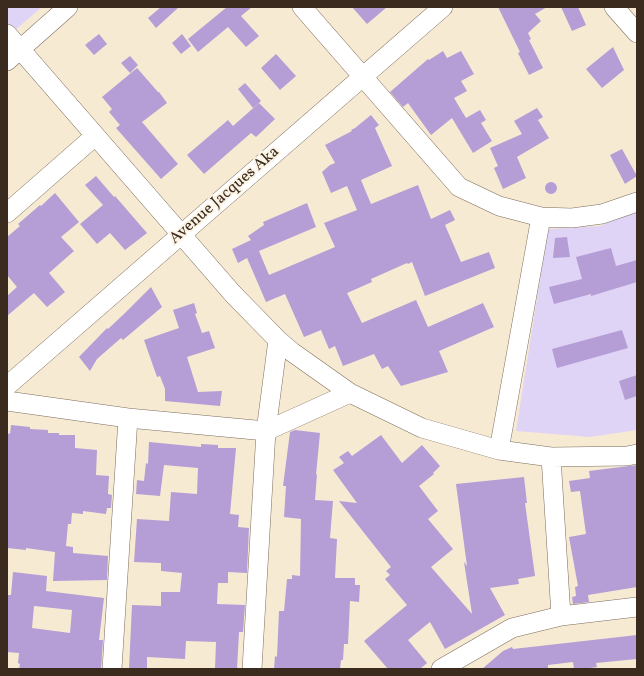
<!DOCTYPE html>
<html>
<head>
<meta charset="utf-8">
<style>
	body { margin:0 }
	#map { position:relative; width:644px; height:676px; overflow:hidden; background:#f7ead3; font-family:Vollkorn,serif }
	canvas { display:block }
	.frame { position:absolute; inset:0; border:8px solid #3b2a1e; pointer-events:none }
</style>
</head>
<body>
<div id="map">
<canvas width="644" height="676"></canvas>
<div class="frame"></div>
</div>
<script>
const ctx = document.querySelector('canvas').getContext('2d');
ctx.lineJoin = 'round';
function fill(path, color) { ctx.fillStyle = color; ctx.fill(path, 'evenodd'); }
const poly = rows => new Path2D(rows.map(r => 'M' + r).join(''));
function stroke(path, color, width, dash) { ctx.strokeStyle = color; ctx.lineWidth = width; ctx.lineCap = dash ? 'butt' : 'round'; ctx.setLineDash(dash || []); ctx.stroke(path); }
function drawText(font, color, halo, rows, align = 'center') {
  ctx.font = font + ' Vollkorn,serif'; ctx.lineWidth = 4; ctx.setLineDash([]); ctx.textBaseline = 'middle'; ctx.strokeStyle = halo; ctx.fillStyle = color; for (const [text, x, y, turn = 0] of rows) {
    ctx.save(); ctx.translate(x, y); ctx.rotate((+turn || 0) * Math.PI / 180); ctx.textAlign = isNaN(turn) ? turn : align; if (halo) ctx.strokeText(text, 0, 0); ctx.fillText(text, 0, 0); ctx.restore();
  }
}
const built = poly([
	[7,7,42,7,7,37],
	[637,209,637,430,590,437,516,431,548,229,600,226]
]);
const building = poly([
	[161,7,179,7,156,28,148,18],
	[227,7,252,7,241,16,259,36,246,47,228,27,198,52,188,39],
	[352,7,387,7,367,24],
	[498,7,547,7,535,14,541,21,528,33,531,39,529,40,543,68,529,75,518,53,520,52],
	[561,7,578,7,586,25,572,31],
	[99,34,107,44,94,55,85,45],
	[182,34,191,46,181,54,172,43],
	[613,47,624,70,602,88,586,69],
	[443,51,447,58,461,51,474,74,461,81,467,91,454,98,466,118,480,110,486,120,481,123,492,141,473,153,452,118,431,135,408,103,403,107,390,92,428,59,429,60],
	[276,54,296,76,280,90,261,68],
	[130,56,138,65,130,73,121,63],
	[137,68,158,92,159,92,167,103,142,122,178,164,161,179,116,128,120,125,109,112,112,109,102,97],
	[245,83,261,101,253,108,238,89],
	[259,103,275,119,256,137,251,133,204,174,187,155,228,120,233,126],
	[537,108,543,117,538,120,549,138,517,157,526,178,503,189,494,168,498,166,490,148,522,134,514,121],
	[371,115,379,125,375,128,392,166,361,180,371,204,418,185,431,219,450,210,455,220,445,225,461,262,489,252,495,268,425,296,412,262,408,264,407,263,371,279,372,282,347,293,362,323,416,300,428,327,483,303,494,327,439,351,448,372,401,386,388,366,382,369,374,354,343,366,335,346,329,349,321,330,304,337,285,294,266,302,247,258,238,263,232,249,251,240,248,236,264,225,263,222,307,203,316,227,259,251,269,275,335,247,324,223,357,210,347,186,331,193,322,172,330,165,335,163,325,145,352,131,351,130,355,128],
	[622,149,637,176,625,184,610,155],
	[96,176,114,197,115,196,147,233,125,250,110,233,97,244,80,224,103,205,85,185],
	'545 188a6 6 0 1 1 12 0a6 6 0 1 1-12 0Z',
	[55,193,79,222,61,237,74,251,49,273,65,292,47,307,34,293,7,316,7,296,17,287,7,275,7,237,20,226,18,224,40,205,41,206],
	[567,237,570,257,553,258,555,238],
	[611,248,616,266,637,260,637,282,591,296,591,294,554,304,549,287,582,279,576,257],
	[151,287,162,307,123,340,121,338,97,359,90,371,79,357,107,328,108,329,125,313],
	[194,303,197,313,195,314,202,333,209,331,215,348,187,357,198,392,222,391,220,406,165,401,165,389,160,376,157,377,144,340,179,328,173,310],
	[622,330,628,348,557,368,552,349],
	[637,375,637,396,625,400,619,381],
	[11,425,30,427,30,429,48,430,48,433,59,433,59,435,75,435,75,448,97,450,96,475,109,476,108,493,108,494,112,495,111,508,107,508,106,514,83,511,83,514,72,513,71,524,68,524,66,546,73,547,73,553,108,556,107,580,53,581,55,552,26,548,26,550,7,548,7,433,10,434],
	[295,430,320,433,316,475,317,474,315,500,333,501,330,538,337,539,335,578,355,578,355,585,360,585,359,602,350,601,348,644,344,644,343,660,341,660,340,669,274,669,275,656,277,657,279,611,284,611,287,579,292,579,292,575,300,576,301,519,284,517,286,486,283,486,290,432],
	[381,435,402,463,422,445,440,466,433,473,434,474,419,486,438,511,428,519,453,549,431,567,472,614,464,562,467,566,456,484,524,477,527,503,525,503,535,576,518,579,519,584,490,588,505,615,445,649,430,622,408,640,427,663,420,669,388,669,364,641,407,605,385,579,390,575,386,571,391,567,339,501,357,503,333,470,344,463,339,457,348,451,352,456],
	[149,442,201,447,201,444,218,445,218,448,236,448,230,514,239,515,238,527,249,528,247,573,228,572,228,583,218,583,217,604,245,605,243,632,239,632,237,669,215,669,216,642,186,641,185,659,147,657,147,669,129,669,132,605,161,606,161,592,180,592,182,573,161,571,161,563,134,562,137,519,169,521,171,492,197,494,198,468,164,465,160,496,136,494,137,480,144,481,146,463,148,464],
	[637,465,637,587,588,595,589,602,573,604,572,597,576,596,575,587,578,586,569,537,586,534,580,491,571,492,569,481,590,478,589,471],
	[13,572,47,576,46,591,104,598,99,640,103,640,101,669,19,669,20,664,18,663,19,653,7,652,7,595,11,595],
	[34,606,72,610,70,633,32,628],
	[637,635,637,659,596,663,597,667,583,669,574,669,573,662,548,665,548,669,482,669,503,651,512,647,513,649]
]);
const minor = poly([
	[302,7,459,187,499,206,541,217,572,218,602,214,637,202],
	[614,7,637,33],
	[7,34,233,294,278,340,292,352,350,393,422,428,499,450,551,457,627,456,637,454],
	[7,61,68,7],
	[7,213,95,136],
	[7,386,443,7],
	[7,401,128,418,266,431,350,393],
	[499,450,541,217],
	[551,457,561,616],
	[112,669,128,418],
	[252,669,266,431,278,340],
	[441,669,512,628,561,616,637,607]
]);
const streetNames = [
	["Avenue Jacques Aka",225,196,-41]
];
fill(built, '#dfd4f5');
fill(building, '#b59dd6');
stroke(minor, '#7d6d5d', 20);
stroke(minor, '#fff', 19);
drawText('16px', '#3b2a1e', '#fcf5e5', streetNames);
</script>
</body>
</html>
